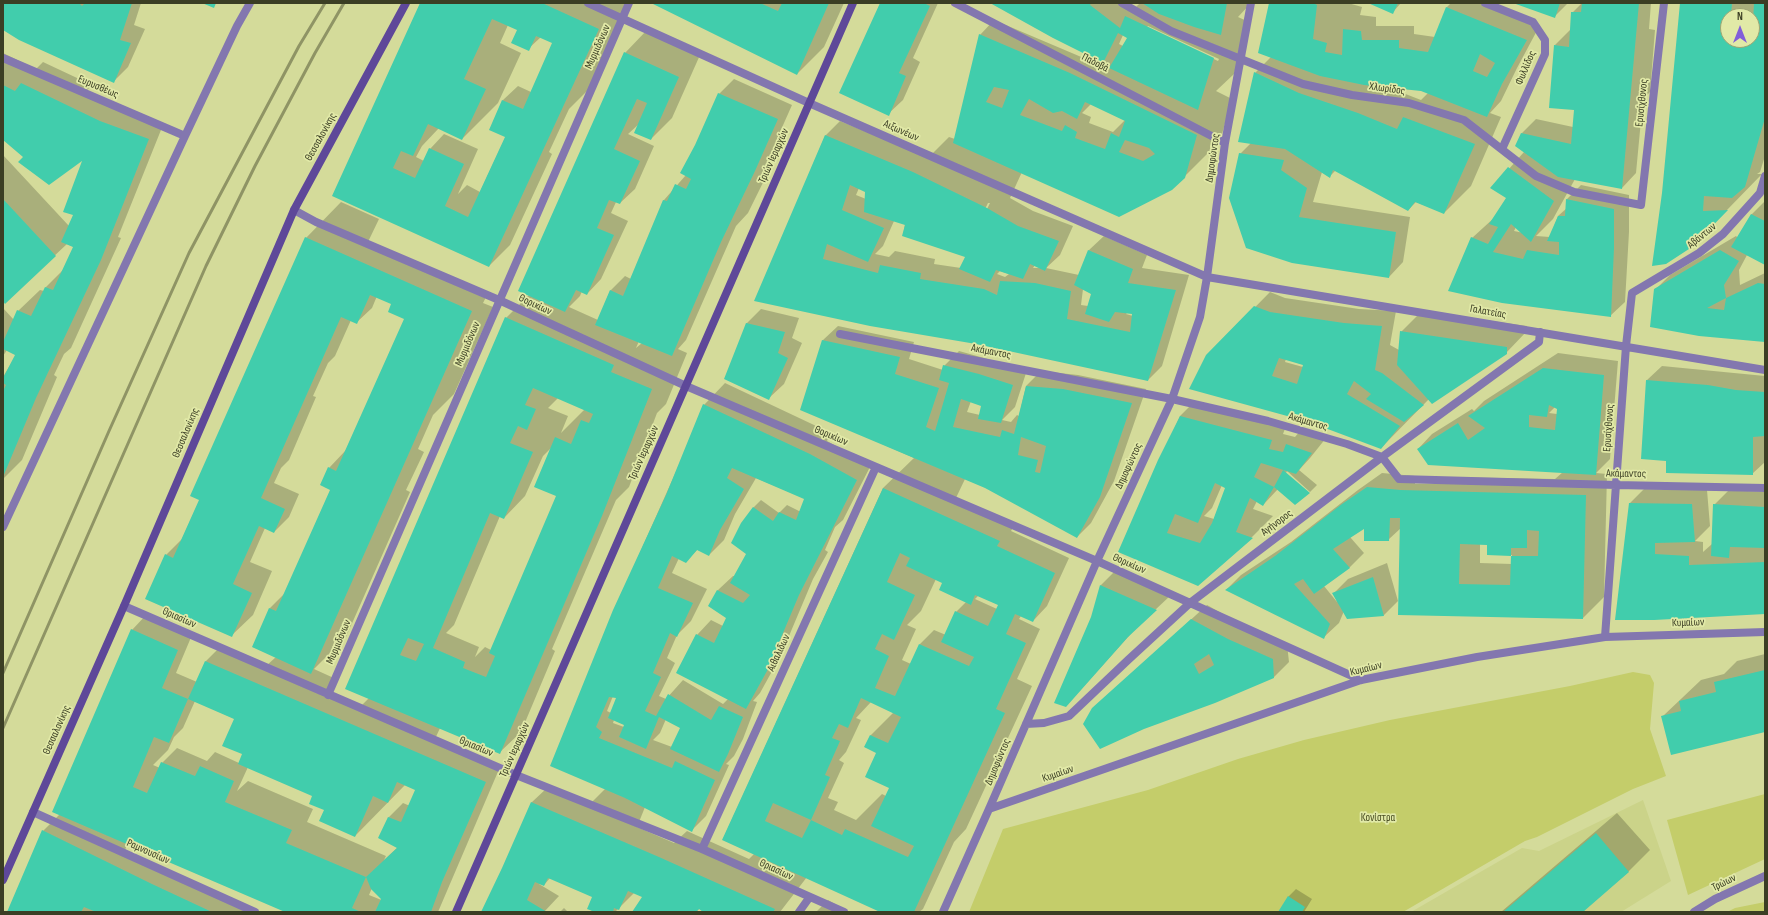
<!DOCTYPE html>
<html>
<head>
<meta charset="utf-8">
<style>
	body { margin:0 }
	#map { position:relative; width:1768px; height:915px; overflow:hidden; background:#d4db9a; font-family:"Sofia Sans Condensed",sans-serif }
	canvas { display:block }
	.frame { position:absolute; inset:0; border:4px solid #3b3e24; pointer-events:none }
	.north { position:absolute; left:1720px; top:8px; width:40px; height:40px; box-sizing:border-box; background:#e1e9a7; border:1px solid #9fa573; border-radius:50%; rotate:0deg; font-size:11px; font-weight:700; line-height:16px; text-align:center; color:#3b3e24 }
	.north::after { content:''; display:block; margin:auto; width:14px; height:18px; background:#825ed9; clip-path:polygon(50% 0,100% 100%,50% 72%,0 100%) }
</style>
</head>
<body>
<div id="map">
<canvas width="1768" height="915"></canvas>
<div class="frame"></div>
<div class="north">N</div>
</div>
<script>
const ctx = document.querySelector('canvas').getContext('2d');
ctx.lineJoin = 'round';
function fill(path, color) { ctx.fillStyle = color; ctx.fill(path, 'evenodd'); }
const poly = rows => new Path2D(rows.map(r => 'M' + r).join(''));
function stroke(path, color, width, dash) { ctx.strokeStyle = color; ctx.lineWidth = width; ctx.lineCap = dash ? 'butt' : 'round'; ctx.setLineDash(dash || []); ctx.stroke(path); }
function drawText(font, color, halo, rows, align = 'center') {
  ctx.font = font + ' "Sofia Sans Condensed",sans-serif'; ctx.lineWidth = 3.5; ctx.setLineDash([]); ctx.textBaseline = 'middle'; ctx.strokeStyle = halo; ctx.fillStyle = color; for (const [text, x, y, turn = 0] of rows) {
    ctx.save(); ctx.translate(x, y); ctx.rotate((+turn || 0) * Math.PI / 180); ctx.textAlign = isNaN(turn) ? turn : align; if (halo) ctx.strokeText(text, 0, 0); ctx.fillText(text, 0, 0); ctx.restore();
  }
}
const built = poly([
	[1643,800,1671,881,1621,912,1411,912,1522,848,1539,851]
]);
const green = poly([
	[1633,672,1650,675,1654,683,1650,729,1666,776,1633,789,1537,837,1525,841,1403,912,969,912,1003,829,1148,790,1238,759,1304,740,1390,720,1570,686],
	[1765,794,1765,859,1688,895,1667,820],
	[1765,902,1765,912,1727,912,1735,908]
]);
const shadow = poly([
	[3,3,141,3,134,25,145,29,128,67,114,81,3,29],
	[422,3,629,3,591,87,569,109,549,152,552,154,510,245,489,266,333,195],
	[508,25,518,29,528,49,541,37,554,43,531,92,518,86,503,100,490,129,506,136,480,192,467,185,458,194,478,149,444,134,430,149,424,161,416,157,422,146,439,128,462,139,498,103,521,53,500,43],
	[654,3,844,3,824,47,797,74],
	[881,3,938,3,913,58,920,62,903,100,888,114],
	[992,3,1121,3,1132,11,1140,3,1251,3,1238,17,1249,22,1234,74,1216,91,1232,99,1220,141,1171,190,1022,172,1010,198,1033,211,1073,226,1060,255,1046,268,1079,275,1089,250,1104,236,1147,255,1142,268,1189,275,1162,366,1148,380,976,343,756,300,825,136,840,121,927,157,927,159,949,137,955,139,980,35,994,20,1086,59,1089,55],
	[1148,26,1219,59,1218,61,1147,27],
	[1123,35,1128,38,1123,46,1119,44],
	[1091,104,1125,120,1113,132,1089,123,1091,117,1082,113],
	[859,188,866,191,866,199,856,195],
	[988,203,990,203,984,215,982,215],
	[894,221,905,224,903,235,968,252,961,268,934,264,935,259,895,251,889,257,875,254,883,246],
	[1035,265,1041,268,1033,268],
	[1000,271,1009,274,1005,277,997,274],
	[1083,289,1092,294,1088,306,1081,305],
	[1127,313,1133,313,1133,316,1126,314],
	[1270,3,1348,3,1362,7,1360,15,1376,17,1376,26,1414,26,1414,34,1435,37,1447,7,1451,3,1487,3,1540,25,1517,68,1501,101,1490,113,1501,117,1471,186,1444,213,1416,202,1408,210,1336,170,1329,177,1322,172,1313,202,1410,217,1403,262,1389,277,1292,262,1240,154,1251,143,1255,73,1271,57],
	[1390,88,1421,90,1428,93,1421,100],
	[1370,3,1401,3,1392,13],
	[1515,3,1568,3,1555,16],
	[1582,3,1651,3,1649,29,1655,30,1650,92,1643,99,1636,173,1622,188,1575,179,1553,219,1536,236,1550,237,1558,216,1567,208,1567,199,1581,185,1629,195,1629,232,1625,302,1610,316,1502,302,1472,238,1495,217,1507,197,1492,188,1524,152,1522,133,1536,119,1573,127,1575,111,1555,45,1571,29,1572,13],
	[1516,227,1524,233,1514,231],
	[1681,3,1765,3,1765,156,1760,172,1757,174,1762,174,1692,246,1663,193],
	[1728,16,1752,16,1752,40,1728,40],
	[646,31,700,55,672,118,651,139,639,124,628,134,654,146,635,189,620,203,616,202,611,213,628,221,601,279,587,294,582,291,580,296,569,307,598,320,610,291,625,276,631,279,664,200,686,175,696,145,719,94,734,79,792,105,776,141,782,144,748,213,736,226,686,340,678,349,687,353,666,404,657,413,629,487,616,500,552,649,555,651,521,732,499,753,440,728,435,739,500,767,438,912,287,912,128,843,125,850,217,894,261,912,99,912,94,910,93,912,8,912,43,831,60,814,132,630,146,615,192,635,176,673,197,682,206,661,220,647,266,666,276,657,253,647,270,608,285,593,331,489,329,468,346,450,405,319,392,303,377,296,372,308,357,322,351,320,335,356,328,363,313,396,316,397,289,460,281,468,274,483,299,494,289,517,274,532,265,528,250,562,272,571,253,615,231,636,166,555,182,539,200,499,306,238,341,202,379,219,367,244,486,297,483,303,493,307,454,394,433,415,418,449,424,452,406,490,410,492,346,637,314,669,336,679,330,694,360,707,369,698,506,318,529,295,625,53],
	[639,341,642,343,636,348],
	[558,398,585,409,561,433,568,416,548,408],
	[553,446,557,496,491,650,485,647,475,657,479,647,446,633,454,625,500,516,504,518,525,496,543,456],
	[195,701,235,719,243,754,239,763,215,752,207,761,177,748,162,763,160,768,153,765,168,750,174,737,183,728],
	[248,767,315,791,325,810,355,836,405,785,417,790,410,806,403,803,388,818,398,847,384,860,386,856,307,822,313,809,248,781,237,791],
	[372,888,384,901,369,895],
	[3,53,36,69,43,62,92,85,85,92,163,125,118,237,121,238,71,348,64,354,54,375,57,377,22,460,3,479,3,377,16,355,7,350,3,356,3,308,14,320,18,311,40,290,44,291,46,287,64,269,74,247,67,244,5,302,3,300,3,155,69,226,74,215,85,158,24,157,3,138],
	[1765,201,1765,264,1747,255,1739,270,1740,285,1765,273,1765,341,1655,290,1670,275,1736,236,1738,238,1751,215],
	[1270,292,1285,298,1359,309,1396,311,1390,345,1399,350,1401,332,1422,311,1527,326,1527,331,1506,353,1429,399,1381,448,1207,356],
	[1286,359,1304,365,1303,367,1285,362],
	[761,309,799,318,792,338,802,343,784,384,769,398,746,324],
	[838,326,914,342,909,359,943,370,944,366,959,351,1027,370,1015,407,1002,420,1011,422,1017,415,1019,416,1026,386,1041,371,1078,375,1146,389,1114,481,1091,523,1077,537,985,487,965,479,955,500,1014,526,1011,531,1069,558,1047,606,1033,621,1021,616,1019,619,1040,629,1017,679,1032,686,966,829,954,842,923,909,919,912,883,912,807,877,780,912,704,912,700,908,696,912,633,912,643,897,635,892,615,912,590,912,592,910,594,897,550,878,544,885,539,884,559,896,544,912,482,912,503,868,532,802,547,788,588,806,606,788,552,765,614,611,686,449,704,405,725,383,831,433,827,441,871,465,843,520,835,527,825,550,828,552,813,579,781,655,760,693,753,701,757,702,743,739,734,756,726,764,729,765,706,816,692,830,645,807,637,827,674,843,687,831,749,859,754,854,723,839,883,488,914,458,802,409,823,340],
	[971,401,982,405,980,415,967,412],
	[756,478,806,499,801,512,787,505,779,513,761,500,753,508,747,554,735,576,733,576,718,590,709,606,727,618,723,626,711,620,697,635,728,699,723,704,683,680,666,699,659,696,675,663,667,658,677,635,691,621,707,589,672,573,679,558,685,562,698,549,709,555,724,540,735,514],
	[936,579,944,582,967,601,956,612,946,635,934,630,920,644,911,664,902,660,916,629,907,625,921,611],
	[979,595,999,605,997,609,975,599],
	[613,696,617,698,611,713,607,711],
	[871,702,894,712,871,735,865,747,877,752,890,788,886,796,882,794,856,820,834,810,838,802,828,798,844,763,839,760,846,752,861,720,856,718],
	[666,719,681,727,672,747,653,740,660,733],
	[614,720,625,725,624,727,613,723],
	[1558,353,1618,361,1610,459,1596,473,1607,474,1604,597,1583,618,1399,614,1401,528,1388,540,1365,527,1350,537,1364,553,1349,568,1324,586,1337,602,1334,593,1348,579,1387,563,1398,601,1384,615,1344,611,1339,623,1324,637,1227,589,1241,575,1291,542,1358,490,1382,473,1415,476,1415,484,1441,484,1448,477,1555,479,1563,472,1418,449,1432,434,1472,409,1474,411,1484,401],
	[1555,407,1558,409,1557,414,1549,413],
	[1480,544,1488,544,1488,554,1512,555,1512,564,1480,563],
	[1662,366,1765,376,1765,462,1752,474,1667,460,1647,380],
	[1195,401,1286,426,1283,434,1295,437,1301,430,1326,438,1310,458,1299,470,1317,485,1310,492,1287,471,1278,489,1263,505,1257,501,1253,509,1273,516,1252,537,1198,585,1119,551,1180,416],
	[1222,485,1226,488,1214,519,1204,516,1212,508],
	[1644,489,1707,490,1710,526,1695,541,1703,542,1703,552,1712,544,1714,505,1729,490,1765,492,1765,613,1616,619,1630,503],
	[1115,571,1171,595,1137,627,1066,706,1101,585],
	[1207,605,1243,625,1287,644,1289,662,1274,677,1093,709],
	[1765,654,1765,731,1663,716,1701,680,1724,674,1737,661],
	[1617,813,1650,850,1628,872,1581,912,1501,912],
	[1296,889,1312,899,1304,912,1279,912,1289,896],
	[828,900,849,912,816,912],
	[564,908,568,912,560,912]
]);
const building = poly([
	[3,3,79,3,82,6,85,3,132,3,120,40,131,43,114,83,19,40,3,30],
	[202,3,216,3,214,8],
	[420,3,542,3,599,29,489,267,332,196],
	[492,19,517,30,511,43,529,51,536,36,552,43,523,109,502,100,489,130,505,137,468,217,445,206,464,164,429,148,415,178,393,168,401,151,413,156,428,124,462,140,486,89,464,79],
	[651,3,760,3,778,11,782,3,829,3,797,75],
	[880,3,924,3,930,6,899,73,906,76,889,116,839,93],
	[990,3,1091,3,1090,5,1120,28,1125,16,1214,58,1198,110,1109,68,1127,38,1118,33,1103,63,1053,38],
	[1142,3,1227,3,1221,35,1194,27,1159,14],
	[1269,3,1313,3,1317,5,1313,39,1327,43,1325,52,1342,55,1343,29,1361,31,1362,40,1399,40,1399,48,1428,52,1446,7,1527,40,1502,84,1487,117,1421,91,1364,85,1320,76,1258,53],
	[1480,54,1495,63,1487,77,1473,71],
	[1368,3,1398,3,1393,14],
	[1513,3,1560,3,1555,18],
	[1582,3,1639,3,1622,189,1558,177,1515,146,1521,133,1571,144,1574,110,1549,108,1554,45,1569,47,1571,12,1581,12],
	[1680,3,1732,3,1731,16,1728,16,1728,40,1752,40,1754,3,1765,3,1765,118,1745,187,1732,198,1704,196,1703,211,1728,210,1692,247,1666,264,1652,266,1662,193],
	[979,34,1070,73,1197,135,1185,178,1172,190,1119,217,953,143],
	[994,87,1009,90,1002,108,986,102],
	[1029,99,1053,113,1062,111,1077,119,1085,102,1125,121,1119,137,1111,133,1105,149,1075,138,1077,132,1065,125,1062,131,1020,115],
	[1125,140,1149,148,1155,154,1143,161,1119,152],
	[624,52,679,77,651,140,634,133,647,103,637,99,614,149,640,161,620,204,609,200,597,228,614,235,587,295,576,290,565,312,518,291],
	[1254,72,1299,93,1358,113,1397,129,1403,117,1475,144,1444,214,1415,202,1408,211,1333,170,1330,178,1285,149,1238,142],
	[21,83,100,121,149,139,101,260,36,398,3,477,3,391,6,385,3,383,3,378,15,355,3,349,3,342,17,310,31,316,45,287,53,290,73,247,61,242,73,215,63,212,82,161,49,185,18,162,23,157,3,140,3,85,15,91],
	[718,93,778,119,755,171,721,242,672,356,595,325,610,290,623,296,663,200,667,201,675,184,686,189,691,179,680,173,695,145],
	[825,135,913,172,987,208,1018,226,1059,241,1045,271,1030,264,1023,279,996,270,990,282,959,269,965,257,902,236,905,225,864,212,865,192,850,185,842,210,884,228,868,262,827,244,823,259,878,273,880,265,921,273,920,279,984,289,997,295,1000,281,1035,283,1071,291,1067,319,1130,332,1132,314,1115,312,1109,322,1085,314,1091,294,1074,285,1088,250,1133,269,1128,283,1176,290,1148,381,976,344,870,326,754,301],
	[1239,153,1284,160,1281,170,1307,188,1299,217,1396,232,1389,278,1292,263,1246,248,1229,198],
	[1508,167,1554,201,1531,242,1511,224,1493,252,1523,259,1527,250,1559,255,1559,242,1547,241,1558,216,1565,216,1566,199,1614,209,1614,248,1611,317,1502,303,1448,291,1471,237,1488,244,1498,227,1489,224,1506,198,1490,188],
	[3,199,56,256,5,304,3,301],
	[1751,214,1765,221,1765,265,1731,247],
	[305,237,472,311,311,674,252,647,269,608,276,611,330,490,320,485,328,467,336,471,404,319,388,312,391,304,370,295,357,324,341,317,261,498,285,509,274,533,259,526,233,584,252,593,232,637,145,599,165,554,173,558,199,500,190,496],
	[1720,250,1739,261,1724,285,1726,298,1707,308,1724,310,1726,298,1758,283,1765,284,1765,342,1699,336,1650,327,1654,289],
	[1254,306,1270,312,1344,323,1382,326,1375,370,1382,373,1424,405,1404,422,1366,399,1371,394,1354,381,1347,394,1400,426,1381,449,1309,422,1189,389,1206,355],
	[1279,358,1303,365,1297,384,1272,376],
	[505,317,614,365,611,372,652,389,602,516,500,754,345,689],
	[533,388,593,414,589,423,581,420,571,444,555,437,534,487,556,496,489,653,495,656,486,677,463,668,465,662,433,648,490,513,504,519,533,452,510,443,518,426,527,430,536,409,525,405],
	[408,638,424,644,416,661,400,655],
	[746,323,785,332,778,353,788,358,769,400,724,379],
	[1400,331,1507,347,1507,354,1432,404,1397,365],
	[822,340,900,357,895,374,939,388,926,427,935,431,949,383,939,380,943,365,979,374,1013,385,1001,423,978,419,981,406,961,399,953,427,1000,437,1002,430,1014,434,1026,386,1063,389,1132,403,1100,497,1077,538,985,488,800,410],
	[1021,437,1046,446,1040,473,1035,472,1038,460,1018,455],
	[1543,368,1604,375,1596,475,1428,465,1417,449,1458,423,1468,440,1485,428,1468,416],
	[1549,405,1557,409,1555,430,1529,427,1529,415,1547,417],
	[1646,380,1708,385,1736,390,1765,392,1765,436,1753,437,1753,475,1666,473,1666,461,1641,459],
	[703,404,810,454,857,480,799,595,767,671,746,709,676,673,696,634,714,643,726,618,708,606,717,590,743,603,750,595,730,583,746,554,731,543,741,523,753,507,773,521,779,512,796,520,804,499,732,468,727,478,744,489,720,530,709,556,697,550,686,563,672,556,658,588,693,603,677,637,670,633,653,673,661,677,645,711,656,716,668,694,711,720,719,706,743,717,728,754,719,772,670,749,680,728,659,717,646,749,619,737,624,725,608,718,616,698,609,697,596,727,602,732,599,738,672,768,675,761,715,780,692,832,625,798,550,766,613,610,666,495],
	[1180,416,1272,440,1269,449,1283,452,1286,444,1312,453,1296,474,1261,463,1254,477,1274,487,1263,506,1250,498,1236,532,1253,538,1198,586,1118,552,1158,460],
	[1215,483,1225,488,1212,523,1200,543,1167,533,1175,514,1198,523],
	[1283,470,1310,493,1295,505,1274,487],
	[1367,487,1401,490,1586,495,1583,619,1398,615,1400,518,1390,518,1389,541,1364,541,1364,529,1333,549,1350,568,1314,594,1303,579,1294,584,1330,624,1324,639,1225,590,1275,556,1342,504],
	[1527,530,1539,531,1538,556,1511,556,1511,548,1527,548],
	[1460,544,1487,545,1487,555,1511,556,1510,585,1459,584],
	[883,488,1000,541,997,546,1055,573,1033,622,1015,614,1006,634,1026,643,996,709,1005,713,914,912,880,912,722,840],
	[900,553,910,558,906,566,942,583,939,590,971,605,975,595,998,605,988,626,955,611,941,642,974,657,969,666,919,644,895,696,875,688,889,656,875,649,882,634,894,640,915,595,887,582],
	[861,698,901,717,888,743,870,735,864,747,876,753,865,777,889,788,871,826,914,846,908,857,845,829,842,835,811,820,802,838,765,821,773,803,811,820,830,777,825,775,840,741,832,738,839,724,848,728],
	[1629,503,1692,504,1695,542,1655,543,1655,554,1689,556,1689,565,1765,562,1765,614,1654,620,1615,620],
	[1713,504,1765,507,1765,548,1730,547,1729,558,1711,556],
	[1373,577,1384,616,1347,619,1332,593],
	[1100,585,1157,610,1128,637,1066,707,1054,703,1091,617],
	[1191,619,1228,639,1273,659,1274,678,1215,703,1144,729,1100,749,1083,724,1092,708],
	[1209,654,1214,665,1199,674,1194,664],
	[131,629,178,650,162,688,188,699,169,743,154,737,133,787,147,793,161,762,195,776,200,766,234,781,225,802,292,830,286,843,366,877,352,908,361,912,285,912,52,812],
	[205,661,486,782,442,882,431,912,375,912,381,899,371,889,366,877,397,848,378,838,388,817,401,822,415,790,397,782,388,803,373,796,355,837,319,821,324,810,309,804,312,796,238,764,242,754,222,746,234,719,188,699],
	[1765,670,1765,732,1671,755,1661,716,1681,711,1679,701,1716,692,1714,682],
	[531,802,659,857,775,909,773,912,703,912,699,909,696,912,632,912,642,897,628,891,619,910,614,908,613,912,595,912,587,909,592,897,548,878,544,886,535,882,527,900,547,912,481,912,502,868],
	[42,830,152,884,212,912,96,912,84,907,81,912,7,912],
	[1596,833,1629,872,1583,912,1503,912],
	[1288,896,1305,907,1302,912,1278,912]
]);
const lane = poly([
	[1694,912,1715,899,1765,876]
]);
const street = poly([
	[588,3,809,103,1207,277,1765,370],
	[955,3,1225,143],
	[1122,3,1171,31,1303,84,1352,95,1409,103,1464,120,1536,176,1574,192,1641,205,1664,3],
	[1485,3,1533,22,1545,40,1545,54,1502,149],
	[3,58,185,136],
	[294,210,316,222,499,300,686,386,1097,561,1361,680],
	[840,334,1172,399,1268,421,1347,444,1382,457,1399,479,1616,485,1765,488],
	[3,527,185,136,237,26,250,3],
	[124,606,516,775,702,849,844,912],
	[1605,637,1626,346,1632,293,1699,253,1723,234,1760,193,1765,176],
	[328,695,629,3],
	[1026,724,1044,723,1069,716,1128,660,1190,603,1382,457,1539,342,1540,332],
	[989,809,1361,680,1477,657,1605,637,1765,632],
	[33,812,255,912],
	[702,849,876,467],
	[799,912,809,898],
	[943,912,989,809,1097,561,1172,399,1200,317,1207,277,1225,143,1251,3]
]);
const secondary = poly([
	[3,880,124,606,294,210,406,3],
	[456,912,853,3]
]);
const rail = poly([
	[3,673,109,431,189,253,299,46,325,3],
	[3,728,206,266,255,166,315,53,344,3]
]);
const streetNames = [
	["Μυρμιδόνων",598,47,-66],
	["Παδοβά",1095,63,27],
	["Φυλλίδος",1526,68,-67],
	["Ευρυσθέως",98,87,23],
	["Χλωρίδος",1387,89,8],
	["Ερυσίχθονος",1642,103,-84],
	["Αιξωνέων",901,131,24],
	["Θεσσαλονίκης",321,137,-61],
	["Τριών Ιεραρχών",774,156,-66],
	["Δημοφώντος",1213,158,-82],
	["Αβάντων",1702,236,-39],
	["Θορικίων",535,305,25],
	["Γαλατείας",1488,312,10],
	["Μυρμιδόνων",468,344,-67],
	["Ακάμαντος",991,352,11],
	["Ακάμαντος",1308,422,16],
	["Ερυσίχθονος",1609,428,-86],
	["Θεσσαλονίκης",186,433,-67],
	["Θορικίων",831,436,23],
	["Τριών Ιεραρχών",644,453,-66],
	["Δημοφώντος",1129,466,-65],
	["Ακάμαντος",1626,474,1],
	["Αγήνορος",1277,523,-37],
	["Θορικίων",1129,564,24],
	["Θριασίων",179,618,24],
	["Κυμαίων",1688,623,-2],
	["Μυρμιδόνων",339,642,-67],
	["Αιθαλιδων",779,653,-65],
	["Κυμαίων",1366,669,-14],
	["Θεσσαλονίκης",57,730,-66],
	["Θριασίων",476,747,23],
	["Τριών Ιεραρχών",515,750,-66],
	["Δημοφώντος",998,762,-67],
	["Κυμαίων",1058,774,-19],
	["Ραμνουσίων",148,852,24],
	["Θριασίων",776,870,25],
	["Τρώων",1724,883,-26]
];
const parkNames = [
	["Κονίστρα",1378,818]
];
fill(built, '#cbd389');
fill(green, '#c4cd6a');
fill(shadow, '#0003');
fill(building, '#41cdac');
stroke(lane, '#8377af', 8);
stroke(street, '#8377af', 8);
stroke(secondary, '#5e4899', 8);
stroke(rail, '#8f9465', 3);
drawText('11px', '#3b3e24', '#e1e9a7', streetNames);
drawText('11px', '#494d22', '#e1e9a7', parkNames);
</script>
</body>
</html>
